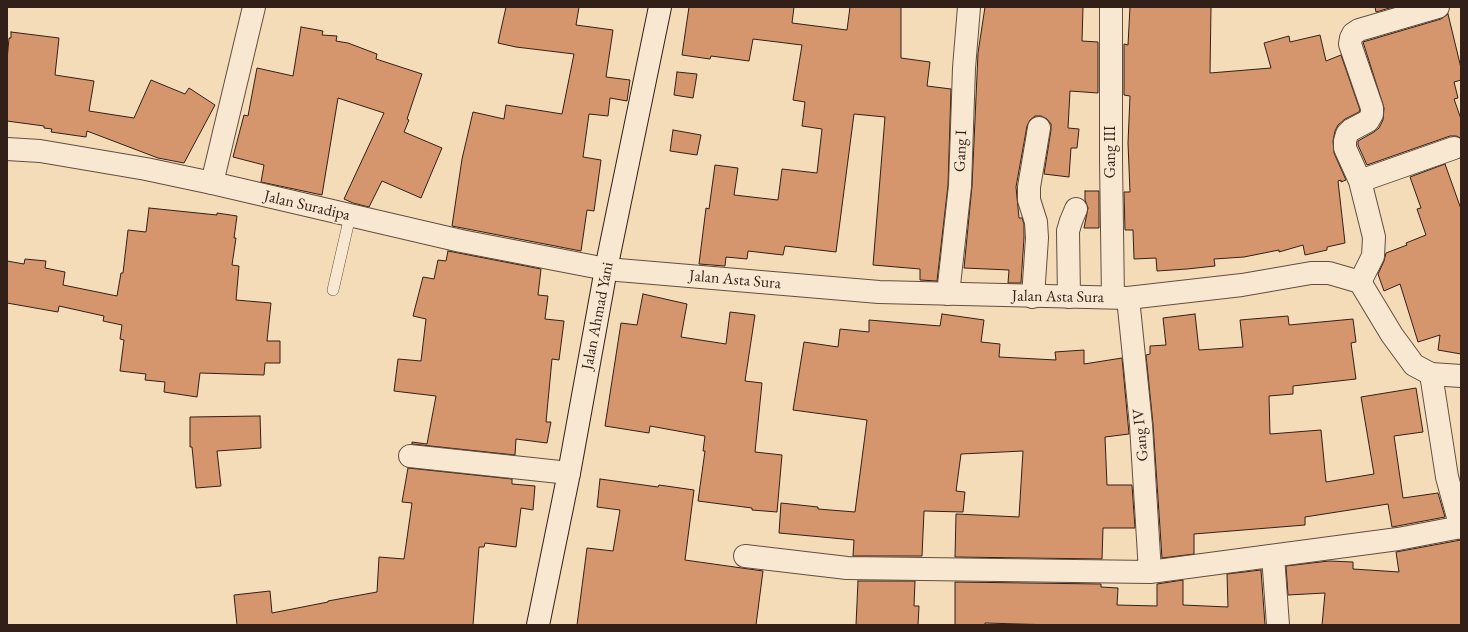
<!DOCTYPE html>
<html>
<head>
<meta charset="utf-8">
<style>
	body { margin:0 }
	#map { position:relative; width:1468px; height:632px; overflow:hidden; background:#f4dcb8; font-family:"EB Garamond",serif }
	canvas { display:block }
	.frame { position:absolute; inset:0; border:8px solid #321f17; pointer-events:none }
</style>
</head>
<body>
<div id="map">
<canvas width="1468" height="632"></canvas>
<div class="frame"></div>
</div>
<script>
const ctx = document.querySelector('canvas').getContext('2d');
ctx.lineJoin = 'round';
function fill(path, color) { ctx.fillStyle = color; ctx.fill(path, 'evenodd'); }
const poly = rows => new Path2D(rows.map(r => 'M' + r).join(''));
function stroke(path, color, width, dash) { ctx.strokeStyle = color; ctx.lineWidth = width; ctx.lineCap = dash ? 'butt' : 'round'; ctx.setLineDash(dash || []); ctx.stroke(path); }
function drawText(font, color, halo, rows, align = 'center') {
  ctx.font = font + ' "EB Garamond",serif'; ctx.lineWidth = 3.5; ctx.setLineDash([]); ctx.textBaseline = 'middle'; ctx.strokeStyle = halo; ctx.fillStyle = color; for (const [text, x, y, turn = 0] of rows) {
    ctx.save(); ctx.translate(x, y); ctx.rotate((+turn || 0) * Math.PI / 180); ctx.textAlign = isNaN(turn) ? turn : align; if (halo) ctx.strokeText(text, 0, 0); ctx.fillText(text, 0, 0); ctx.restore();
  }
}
const building = poly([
	[506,7,579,7,576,25,613,30,606,77,630,80,627,101,610,98,608,116,589,114,583,157,601,160,594,211,587,210,581,251,452,226,462,159,473,112,504,119,506,105,562,114,574,54,516,47,498,43,506,7],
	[689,7,794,7,792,23,847,30,850,7,901,7,901,58,930,62,927,86,951,89,948,185,937,281,920,280,920,269,873,265,885,117,854,114,836,252,785,246,783,255,748,251,747,259,726,257,725,266,699,264,706,208,709,209,715,165,738,168,734,195,778,200,782,169,817,173,822,129,802,126,805,102,793,100,802,45,753,39,749,61,711,56,710,59,682,55,689,7],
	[985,7,1083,7,1082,41,1098,42,1098,93,1070,91,1068,128,1079,129,1077,148,1071,148,1069,177,1044,174,1051,130,1051,124,1047,119,1041,116,1035,116,1030,120,1027,126,1016,187,1019,218,1022,218,1024,224,1024,238,1021,283,1008,283,1009,270,964,268,972,186,978,53,985,7],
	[1130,7,1211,7,1210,73,1271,68,1264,43,1289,36,1290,42,1320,35,1326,61,1341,55,1360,110,1359,112,1345,119,1338,125,1335,131,1333,141,1334,153,1346,180,1341,182,1341,180,1338,181,1345,243,1327,247,1327,250,1305,255,1303,245,1279,252,1279,250,1244,257,1214,259,1215,266,1187,269,1157,271,1156,258,1134,259,1133,230,1125,230,1124,192,1130,192,1128,143,1130,96,1124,95,1124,44,1128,45,1130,7],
	[1375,7,1393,7,1376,12,1375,7],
	[1448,14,1461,68,1461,80,1454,82,1458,98,1454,99,1461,119,1461,138,1456,136,1450,136,1367,165,1358,145,1358,141,1374,132,1379,128,1383,120,1384,108,1363,42,1441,19,1448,14],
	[301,27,323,31,322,35,337,36,336,41,348,43,377,54,376,59,422,74,407,119,409,120,404,132,442,148,421,198,382,181,369,207,353,203,344,199,384,113,338,98,322,195,261,182,264,165,233,157,244,115,248,116,257,68,293,76,301,27],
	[11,32,59,38,55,75,94,81,89,111,134,118,151,80,185,94,189,88,215,105,184,163,158,158,87,131,86,137,51,132,52,129,44,128,44,126,7,121,7,60,9,38,11,38,11,32],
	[677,72,697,74,693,98,674,95,677,72],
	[673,130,701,135,697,155,670,151,673,130],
	[1445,164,1461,209,1461,354,1438,350,1440,335,1418,342,1400,284,1384,291,1378,274,1384,261,1386,253,1407,245,1406,243,1426,235,1417,209,1421,208,1410,177,1445,164],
	[1085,191,1099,191,1099,228,1084,228,1088,208,1085,200,1085,191],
	[149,208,217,215,217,213,237,216,234,238,236,238,232,265,239,266,236,300,271,303,267,341,280,341,280,363,265,363,264,375,200,373,197,397,164,392,165,382,145,380,146,374,120,371,124,340,120,339,122,325,103,321,104,316,59,306,58,312,7,303,7,261,24,264,25,259,46,261,45,268,65,272,63,285,117,296,121,273,123,273,128,230,146,232,149,208],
	[448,251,541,269,538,295,548,296,545,319,564,321,559,360,552,359,546,422,551,422,547,443,516,439,515,455,412,444,412,442,427,444,436,396,394,391,398,359,421,361,426,319,413,316,423,277,434,279,438,260,446,261,448,251],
	[643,294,687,304,681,337,726,344,730,312,755,315,745,381,762,383,755,452,782,455,777,512,752,510,752,508,698,501,705,451,703,451,705,436,650,426,649,433,605,426,621,323,637,325,643,294],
	[942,314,984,320,981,342,1000,344,999,357,1056,360,1055,352,1084,350,1084,364,1122,358,1129,434,1105,437,1107,485,1132,485,1135,528,1103,528,1102,559,955,557,956,514,1019,517,1023,451,961,454,956,491,965,492,963,512,924,511,922,556,853,556,854,540,779,533,781,503,818,507,818,509,855,512,867,420,793,410,804,342,838,347,840,329,869,332,869,320,940,326,942,314],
	[1195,314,1199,350,1243,347,1240,320,1288,316,1289,325,1353,319,1356,342,1351,343,1356,379,1293,386,1293,394,1269,396,1270,434,1321,430,1326,482,1374,474,1361,397,1416,388,1423,432,1394,436,1403,498,1438,493,1445,517,1392,527,1388,504,1305,517,1305,525,1194,534,1194,554,1162,558,1153,424,1146,355,1150,354,1150,346,1166,345,1163,318,1195,314],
	[260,416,261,448,217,451,221,486,196,488,192,447,190,447,190,417,260,416],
	[408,468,512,479,512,484,535,486,533,510,521,508,516,547,485,543,484,547,479,547,473,625,237,625,234,595,270,591,272,613,328,602,328,601,377,592,379,557,404,559,412,503,402,502,408,468],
	[600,479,658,487,659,485,694,490,685,560,763,571,756,625,577,625,587,548,613,551,620,510,597,507,600,479],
	[1461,540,1461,625,1322,625,1325,593,1288,595,1286,566,1329,561,1353,562,1353,569,1399,572,1396,552,1461,540],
	[1261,570,1265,625,1054,625,985,623,985,625,955,625,955,582,1101,584,1101,587,1118,588,1117,605,1157,606,1157,584,1183,580,1183,605,1228,607,1227,574,1261,570],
	[858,581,915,581,914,606,919,606,918,625,856,625,858,581]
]);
const service = poly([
	[333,290,350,216]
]);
const minor = poly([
	[1111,7,1111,161,1113,297],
	[1360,181,1454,148],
	[212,183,254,7],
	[1360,282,1373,256,1374,237,1360,181,1345,148,1345,141,1347,134,1351,130,1368,121,1372,114,1372,108,1350,44,1351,38,1353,34,1359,30,1438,7],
	[948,294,960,186,964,68,969,7],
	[1033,297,1037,238,1036,222,1029,200,1029,187,1039,128],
	[1069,297,1068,231,1071,221,1076,209],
	[1128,298,1141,425,1150,572],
	[1431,374,1447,477,1461,528],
	[410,456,569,473],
	[745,556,847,568,1150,572,1398,539,1461,527],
	[1273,556,1278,625]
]);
const tertiary = poly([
	[7,149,40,151,146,169,212,183,461,241,606,269,879,292,1128,298,1242,285,1311,273,1329,273,1360,282,1392,335,1414,365,1431,374,1461,376]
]);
const secondary = poly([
	[538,625,569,473,606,269,660,7]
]);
const streetNames = [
	["Gang I",961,151,-88],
	["Gang III",1111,152,-90],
	["Jalan Suradipa",307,206,13],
	["Jalan Asta Sura",735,280,5],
	["Jalan Asta Sura",1058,297,1],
	["Jalan Ahmad Yani",598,316,-79],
	["Gang IV",1141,435,-95]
];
fill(building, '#d5966e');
stroke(building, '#321f17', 1);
stroke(service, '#624e3f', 12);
stroke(minor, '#624e3f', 24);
stroke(tertiary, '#624e3f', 24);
stroke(secondary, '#321f17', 24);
stroke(service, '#f8e8d1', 11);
stroke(minor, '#f8e8d1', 22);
stroke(tertiary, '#f8e8d1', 22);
stroke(secondary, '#f8e8d1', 22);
drawText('16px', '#321f17', '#f8e8d1', streetNames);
</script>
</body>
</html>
